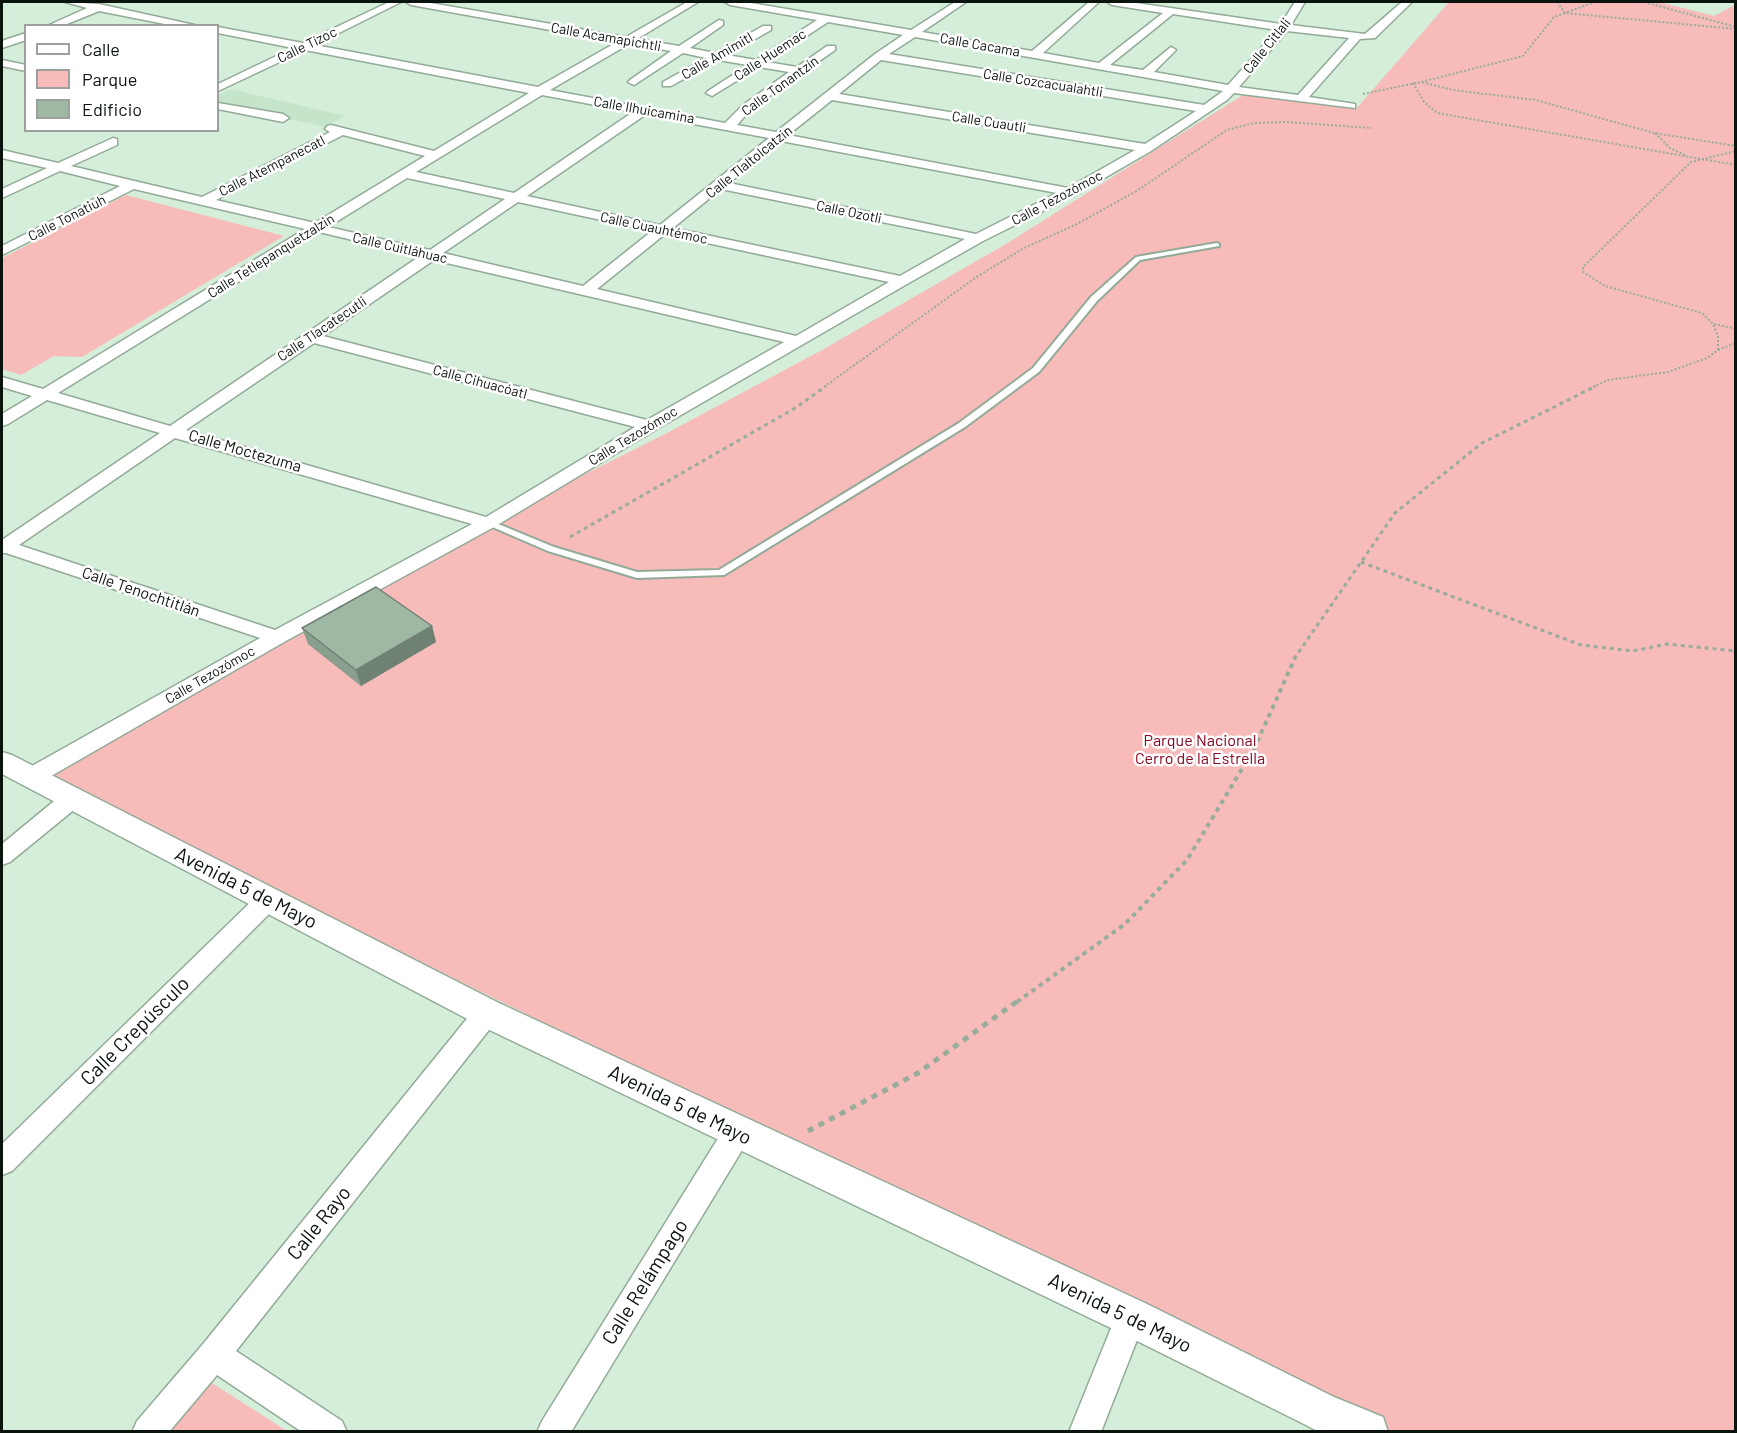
<!DOCTYPE html>
<html>
<head>
<meta charset="utf-8">
<style>
	body { margin:0 }
	#map { position:relative; width:1737px; height:1433px; overflow:hidden; background:#d4eed9; font-family:Barlow,sans-serif }
	canvas { display:block }
	.frame { position:absolute; inset:0; border:3px solid #0a130c; pointer-events:none }
	.legend { position:absolute; left:24px; top:24px; width:195px; height:108px; box-sizing:border-box; background:#fff; border:2px solid #9da19e; margin:0; padding:8px 10px; list-style:none; font-size:18px; color:#0a130c }
	.legend li { display:flex; align-items:center; gap:12px; height:30px }
	.legend b { width:30px; border:2px solid #9da19e }
</style>
</head>
<body>
<div id="map">
<canvas width="1737" height="1433"></canvas>
<div class="frame"></div>
<ul class="legend">
<li><b style="height:8px;background:#fff"></b>Calle</li>
<li><b style="height:16px;background:#f7bbba"></b>Parque</li>
<li><b style="height:16px;background:#9fb8a4"></b>Edificio</li>
</ul>
</div>
<script>
const ctx = document.querySelector('canvas').getContext('2d');
ctx.lineJoin = 'round';
function fill(path, color) { ctx.fillStyle = color; ctx.fill(path, 'evenodd'); }
const poly = rows => new Path2D(rows.map(r => 'M' + r).join(''));
function stroke(path, color, width, dash) { ctx.strokeStyle = color; ctx.lineWidth = width; ctx.lineCap = dash ? 'butt' : 'round'; ctx.setLineDash(dash || []); ctx.stroke(path); }
function drawText(font, color, halo, rows, align = 'center') {
  ctx.font = font + ' Barlow,sans-serif'; ctx.lineWidth = 5; ctx.setLineDash([]); ctx.textBaseline = 'middle'; ctx.strokeStyle = halo; ctx.fillStyle = color; for (const [text, x, y, turn = 0] of rows) {
    ctx.save(); ctx.translate(x, y); ctx.rotate((+turn || 0) * Math.PI / 180); ctx.textAlign = isNaN(turn) ? turn : align; if (halo) ctx.strokeText(text, 0, 0); ctx.fillText(text, 0, 0); ctx.restore();
  }
}
const built = poly([
	[231,89,345,116,325,127,218,103,218,95]
]);
const green = poly([
	[1449,2,1659,2,1714,16,1735,5,1735,1431,1382,1431,1320,1406,42,775,488,523,667,433,822,350,1006,244,1243,95,1271,95,1356,109],
	[126,195,284,236,82,357,54,356,21,375,2,369,2,258],
	[204,1378,287,1431,161,1432]
]);
const pathFar3 = poly([
	[1557,2,1565,13,1595,2],
	[1644,2,1736,27],
	[1736,29,1565,13,1554,17,1523,56,1421,82,1453,90,1536,100,1654,133,1736,146],
	[1413,83,1424,102,1437,113,1736,165],
	[1363,94,1421,82],
	[1655,133,1670,148,1685,155],
	[1714,324,1736,329],
	[1718,350,1736,343],
	[824,387,975,278,1024,248,1075,225,1135,192,1227,130,1254,123,1286,122,1372,128],
	[1593,387,1608,380,1668,372,1707,358,1718,350,1718,337,1713,324,1702,313,1605,286,1583,272,1583,267,1691,162,1736,151]
]);
const pathFar2 = poly([
	[570,537,797,407,826,386],
	[1361,562,1581,645,1633,651,1667,644,1736,651],
	[1294,659,1395,513,1482,443,1596,386]
]);
const pathFar1 = poly([
	[1017,1002,1125,924,1187,860,1254,749,1295,658]
]);
const path = poly([
	[808,1131,918,1073,1019,1000]
]);
const service = poly([
	[1217,243,1219,244,1219,246,1140,260,1097,301,1039,372,965,427,724,575,637,578,548,551,483,523,485,521,491,521,554,547,637,572,719,570,959,423,1033,368,1091,297,1136,257,1217,243]
]);
const minor = poly([
	[65,2,99,4,199,26,175,26,99,11,62,26,47,26,87,8,65,2],
	[389,2,401,2,315,45,538,87,617,42,411,5,406,2,425,2,626,37,687,2,698,2,637,39,679,46,719,20,723,21,723,25,690,48,715,53,763,26,771,26,771,30,727,55,756,60,817,20,730,5,725,2,745,2,911,30,955,2,966,2,922,32,1032,51,1089,2,1099,2,1043,53,1099,63,1163,13,1112,5,1107,2,1129,2,1281,24,1295,2,1305,2,1291,25,1365,34,1402,2,1412,2,1375,38,1360,39,1309,97,1355,104,1355,108,1234,93,1227,100,1151,151,1075,195,983,241,907,284,655,430,494,527,284,642,39,783,31,785,23,783,20,777,23,771,260,638,6,553,2,553,2,540,160,433,47,400,8,424,2,426,2,414,32,396,2,387,2,377,43,389,305,229,134,189,2,255,2,246,120,186,60,171,2,198,2,189,47,168,2,158,2,150,58,163,113,138,117,139,117,145,71,166,202,197,330,132,325,129,327,126,331,125,434,151,529,93,305,50,218,91,218,84,293,48,218,33,218,27,303,43,389,2],
	[1173,14,1277,30,1228,85,1154,72,1176,50,1171,47,1143,70,1110,65,1173,14],
	[828,22,903,35,875,54,776,132,737,125,751,109,835,50,835,46,827,46,797,67,767,62,828,22],
	[1287,31,1349,38,1298,95,1239,87,1287,31],
	[915,37,1223,91,1204,105,889,54,915,37],
	[629,44,671,51,630,80,628,82,634,85,683,53,706,58,663,82,663,86,671,86,718,60,748,65,708,91,706,93,712,96,759,67,789,72,743,105,725,123,550,90,629,44],
	[881,60,1196,111,1145,144,839,94,881,60],
	[542,95,633,112,514,193,416,172,542,95],
	[832,100,1135,150,1068,188,788,135,832,100],
	[645,115,769,138,660,225,527,196,645,115],
	[343,135,425,156,315,223,216,200,343,135],
	[781,141,1057,193,976,234,729,183,781,141],
	[407,178,505,199,430,250,328,227,407,178],
	[721,189,965,239,900,276,673,228,721,189],
	[518,202,652,231,583,286,443,253,518,202],
	[319,232,420,256,170,426,58,393,319,232],
	[665,234,889,282,796,336,597,289,665,234],
	[434,260,784,342,647,420,323,336,434,260],
	[314,343,635,427,486,517,186,430,314,343],
	[175,438,472,524,275,630,19,545,175,438],
	[26,33,26,40,2,48,2,41,26,33],
	[2,60,26,65,26,71,2,66,2,60],
	[218,103,283,114,289,118,283,122,218,109,218,103],
	[73,790,81,792,84,798,81,804,10,862,2,865,2,844,65,792,73,790],
	[268,891,276,893,280,900,276,907,12,1171,2,1175,2,1144,260,893,268,891],
	[487,1002,496,1005,500,1013,496,1021,236,1351,342,1421,347,1432,302,1432,217,1375,169,1432,132,1432,137,1421,203,1344,478,1005,487,1002],
	[737,1121,747,1124,751,1133,747,1142,571,1432,537,1432,542,1421,727,1124,737,1121],
	[1131,1302,1142,1306,1146,1317,1101,1432,1069,1432,1120,1306,1131,1302]
]);
const tertiary = poly([
	[2,752,12,755,499,1003,1145,1303,1334,1397,1383,1417,1388,1432,1319,1432,1306,1425,1117,1331,475,1023,2,774,2,752]
]);
const wall = poly([
	[432,626,436,642,361,686,308,644,302,628]
]);
const shadedWall = poly([
	[432,626,436,642,361,686,356,670]
]);
const building = poly([
	[376,587,432,626,356,670,302,628,376,587]
]);
const farStreetnames = [
	["Calle Acamapichtli",606,37,10],
	["Calle Tízoc",307,45,-26],
	["Calle Cacama",980,45,10],
	["Calle Citlali",1267,46,-51],
	["Calle Huemac",770,55,-33],
	["Calle Amimitl",717,56,-30],
	["Calle Cozcacualahtli",1043,83,9],
	["Calle Tonantzín",780,86,-36],
	["Calle Ilhuicamina",644,110,10],
	["Calle Cuautli",989,122,9],
	["Calle Tlaltolcatzin",749,162,-39],
	["Calle Atempanecatl",272,166,-27],
	["Calle Tezozómoc",1057,198,-28],
	["Calle Ozotli",849,212,12],
	["Calle Tonatiuh",67,218,-27],
	["Calle Cuauhtémoc",654,228,12],
	["Calle Cuitláhuac",400,248,13],
	["Calle Tetlepanquetzalzin",271,256,-32],
	["Calle Tlacatecutli",322,329,-34],
	["Calle Cihuacóatl",480,382,15],
	["Calle Tezozómoc",633,436,-31],
	["Calle Tezozómoc",210,675,-30]
];
const streetNames = [
	["Calle Moctezuma",245,451,16],
	["Calle Tenochtitlán",141,592,19]
];
const parkNames = [
	["Parque Nacional",1200,741],
	["Cerro de la Estrella",1200,759]
];
const nearStreetnames = [
	["Avenida 5 de Mayo",246,888,27],
	["Calle Crepúsculo",135,1031,-45],
	["Avenida 5 de Mayo",680,1105,26],
	["Calle Rayo",319,1223,-51],
	["Calle Relámpago",645,1282,-58],
	["Avenida 5 de Mayo",1120,1313,26]
];
fill(built, '#c5e5cb');
fill(green, '#f7bbba');
stroke(service, '#92aa97', 4);
stroke(minor, '#92aa97', 3);
stroke(tertiary, '#92aa97', 3);
stroke(pathFar3, '#97ac9b', 2, [2, 2]);
stroke(pathFar2, '#97ac9b', 3, [4, 4]);
stroke(pathFar1, '#97ac9b', 4, [4.5, 4.5]);
stroke(path, '#97ac9b', 5, [6, 6]);
fill(service, '#fff');
fill(minor, '#fff');
fill(tertiary, '#fff');
fill(wall, '#899e8d');
fill(shadedWall, '#6f8173');
fill(building, '#9fb8a4');
stroke(building, '#6f8173', 1.5);
drawText('14px', '#0a130c', '#fff', farStreetnames);
drawText('16px', '#0a130c', '#fff', streetNames);
drawText('16px', '#8a0721', '#fff', parkNames);
drawText('20px', '#0a130c', '#fff', nearStreetnames);
</script>
</body>
</html>
